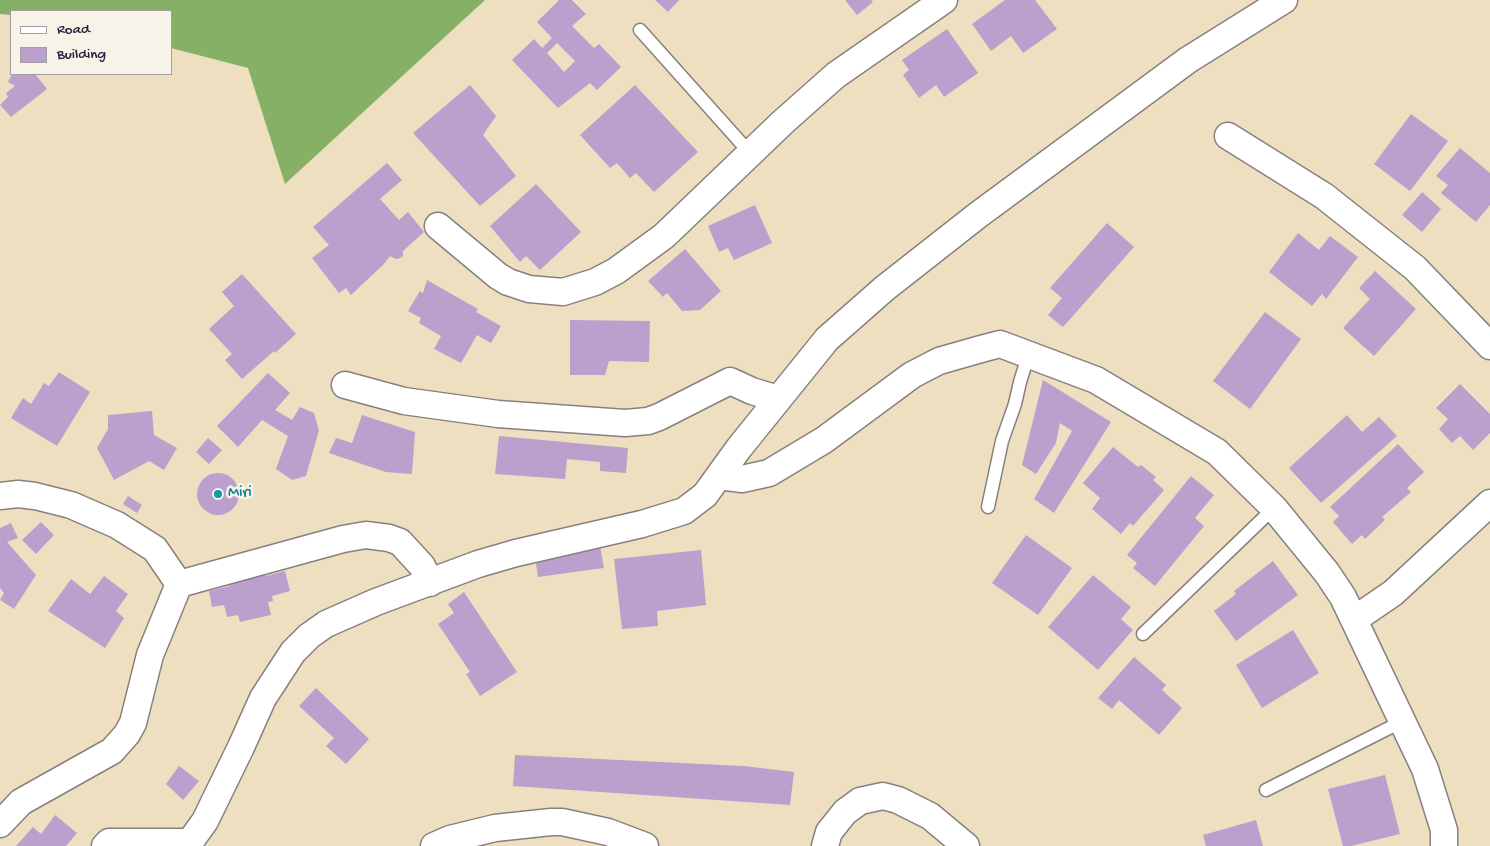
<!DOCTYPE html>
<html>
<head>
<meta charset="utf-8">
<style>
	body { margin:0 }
	#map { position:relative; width:1490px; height:846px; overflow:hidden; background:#eedfc0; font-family:"Gochi Hand",sans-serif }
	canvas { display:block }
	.legend { position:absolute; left:10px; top:10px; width:162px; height:65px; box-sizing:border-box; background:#f7f3e8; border:1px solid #a29fa3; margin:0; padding:6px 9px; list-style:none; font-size:15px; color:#22223b }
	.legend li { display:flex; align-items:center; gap:10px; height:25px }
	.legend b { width:25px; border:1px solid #a29fa3 }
</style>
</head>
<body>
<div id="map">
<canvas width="1490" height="846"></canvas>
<ul class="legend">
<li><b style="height:6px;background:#fff"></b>Road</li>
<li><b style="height:14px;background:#bc9fcd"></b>Building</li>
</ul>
</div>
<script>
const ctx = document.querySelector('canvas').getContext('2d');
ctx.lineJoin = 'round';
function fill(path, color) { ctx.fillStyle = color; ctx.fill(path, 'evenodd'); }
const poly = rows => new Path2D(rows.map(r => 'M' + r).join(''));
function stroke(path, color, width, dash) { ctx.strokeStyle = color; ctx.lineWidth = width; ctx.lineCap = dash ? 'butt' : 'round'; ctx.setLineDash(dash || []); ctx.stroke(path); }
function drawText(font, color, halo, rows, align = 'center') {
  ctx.font = font + ' "Gochi Hand",sans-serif'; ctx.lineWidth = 5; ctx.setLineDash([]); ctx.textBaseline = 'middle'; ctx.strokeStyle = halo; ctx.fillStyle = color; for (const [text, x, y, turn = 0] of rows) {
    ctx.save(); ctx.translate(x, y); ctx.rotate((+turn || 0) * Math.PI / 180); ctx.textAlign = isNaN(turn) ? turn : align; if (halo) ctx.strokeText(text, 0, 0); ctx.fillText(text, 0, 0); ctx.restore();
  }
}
const forest = poly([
	[0,0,485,0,285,184,248,68,171,48,171,11,11,11,11,15,0,14]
]);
const building = poly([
	[559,0,572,0,586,14,572,26,594,48,599,44,621,67,597,90,590,83,558,108,512,60,534,39,542,48,552,38,537,22],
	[557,43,575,61,564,72,547,53],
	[655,0,679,0,668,12],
	[845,0,871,0,873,2,857,15],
	[1005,0,1035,0,1057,29,1023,53,1011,36,991,51,972,24],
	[947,29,978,73,944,97,936,85,919,98,903,75,909,70,902,60],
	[12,74,27,74,30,75,35,74,47,89,11,117,0,105,8,97,6,93,15,86,8,82],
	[470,85,496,116,483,135,516,176,480,206,413,133],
	[635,85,698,152,654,192,636,173,630,178,617,163,610,168,580,135],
	[1411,114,1448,141,1410,191,1374,164],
	[1460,148,1490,173,1490,205,1476,222,1441,193,1448,185,1436,176],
	[387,163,402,180,380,199,399,220,408,212,424,232,403,251,403,256,400,258,396,259,390,256,383,265,351,295,346,288,339,293,312,258,329,245,313,227],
	[536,184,581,232,540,270,526,256,520,262,490,226],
	[1422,192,1441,209,1422,232,1402,215],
	[755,205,772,243,734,260,728,248,719,252,708,226],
	[1107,223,1134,247,1063,327,1048,315,1062,298,1050,288],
	[1298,233,1319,250,1330,236,1358,257,1326,299,1322,294,1312,306,1269,272],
	[685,249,721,291,700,310,682,311,667,293,663,297,648,281],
	[1375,271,1416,309,1374,356,1343,328,1370,299,1359,288],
	[242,274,296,334,275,353,274,351,242,379,225,360,232,354,209,329,234,306,222,292],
	[427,280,478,309,476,312,501,326,491,343,477,335,461,363,434,349,441,336,419,323,421,318,408,311,420,291,423,293],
	[1265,312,1301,339,1250,409,1213,381],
	[570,320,650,321,649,362,609,361,605,375,570,375],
	[59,372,90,392,57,446,11,418,23,398,31,404,44,383,49,386],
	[268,373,290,393,275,410,292,420,300,407,314,413,319,430,306,476,292,480,276,469,288,436,262,420,238,447,217,426],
	[1043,380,1111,422,1054,513,1034,499,1072,431,1060,423,1056,443,1036,474,1022,465],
	[1460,384,1490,414,1490,433,1473,450,1460,436,1452,443,1439,429,1448,419,1436,408],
	[152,411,154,435,177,448,164,470,149,461,114,480,97,448,108,429,108,415],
	[362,415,415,432,412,474,386,472,329,453,336,438,352,443],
	[1347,415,1362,432,1379,417,1397,436,1321,503,1289,468],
	[499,436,628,448,626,473,600,471,600,462,567,459,565,479,495,474],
	[208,438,222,450,209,464,196,452],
	[1398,444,1424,472,1407,488,1411,492,1382,517,1385,520,1365,539,1362,535,1352,544,1333,522,1339,516,1330,507],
	[1113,447,1138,467,1141,465,1156,477,1153,480,1164,490,1133,526,1130,523,1121,534,1092,509,1100,498,1083,483],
	'197 494a21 21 0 1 1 42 0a21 21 0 1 1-42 0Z',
	[1191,476,1214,495,1195,518,1204,526,1155,586,1133,568,1137,563,1127,555],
	[128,496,142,505,137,513,123,504],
	[41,522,54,535,36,554,22,540],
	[11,523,18,538,7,542,36,575,14,609,0,600,4,593,0,588,0,528],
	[1026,535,1072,568,1038,615,992,583],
	[600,546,604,568,538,577,535,556],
	[701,550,706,605,657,611,658,626,622,629,614,559],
	[1273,561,1298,595,1236,641,1214,611,1236,594,1234,591],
	[285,571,290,591,272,596,273,601,268,602,271,615,240,622,238,615,227,617,224,605,212,607,209,591,230,586,230,580,265,572,266,576],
	[1093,575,1131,607,1121,619,1133,630,1098,670,1048,627],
	[104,576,128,594,116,611,124,618,105,648,48,611,71,579,90,594],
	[464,592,517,672,480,696,466,674,470,672,438,624,454,613,448,604],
	[1293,630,1319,673,1262,708,1236,665],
	[1134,657,1166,685,1162,690,1182,708,1159,735,1119,700,1112,709,1098,698],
	[316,688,369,739,346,764,326,746,334,738,299,706],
	[515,755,744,766,794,772,790,805,513,786],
	[179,766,199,781,183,800,166,784],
	[1385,775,1400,834,1351,846,1343,846,1328,789],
	[55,815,77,833,66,846,16,846,33,827,41,834],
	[1256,820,1263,846,1206,846,1203,835]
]);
const service = poly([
	[640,30,750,153],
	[988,507,1002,441,1015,404,1020,382,1028,356],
	[1143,634,1274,508],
	[1266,790,1403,721]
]);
const minor = poly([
	[1228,136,1324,196,1415,268,1490,346],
	[438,226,498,276,508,282,529,289,563,292,595,282,616,271,664,236,783,122,836,75,944,0],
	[345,385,404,401,498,414,625,423,648,421,659,417,730,381,752,391,778,399],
	[719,476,742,479,769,473,824,440,912,375,939,361,981,349,1000,344,1096,380,1217,452,1274,508,1327,573,1343,597,1425,769,1444,830,1444,846],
	[0,496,18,494,35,496,71,505,117,525,155,549,179,584],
	[179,584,343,539,366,535,389,538,400,542,422,566,430,583],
	[1355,619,1393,593,1490,503],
	[0,824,21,802,112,751,127,734,133,723,150,655,179,584],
	[105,846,109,842,190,842],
	[187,846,205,821,241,747,263,698,293,652,309,636,326,624,376,602,478,564,516,553,642,524,684,511,705,495,739,448,827,339,885,288,978,215,1188,60,1284,0],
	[434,846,450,839,495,828,551,822,562,822,608,832,645,846],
	[825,846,829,832,845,812,860,801,883,796,898,800,930,816,966,846]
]);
const markers = [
	[218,494,5,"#0f9aa8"]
];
const cultureNames = [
	["Miri",228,494]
];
fill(forest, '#86b066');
fill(building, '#bc9fcd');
stroke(service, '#88807e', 15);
stroke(minor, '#88807e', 29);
stroke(service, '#fff', 12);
stroke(minor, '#fff', 26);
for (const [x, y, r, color] of markers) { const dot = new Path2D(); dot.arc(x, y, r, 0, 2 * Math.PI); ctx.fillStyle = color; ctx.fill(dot); stroke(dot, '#f7f3e8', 2); }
drawText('16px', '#0d838f', '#f7f3e8', cultureNames, 'left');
</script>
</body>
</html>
